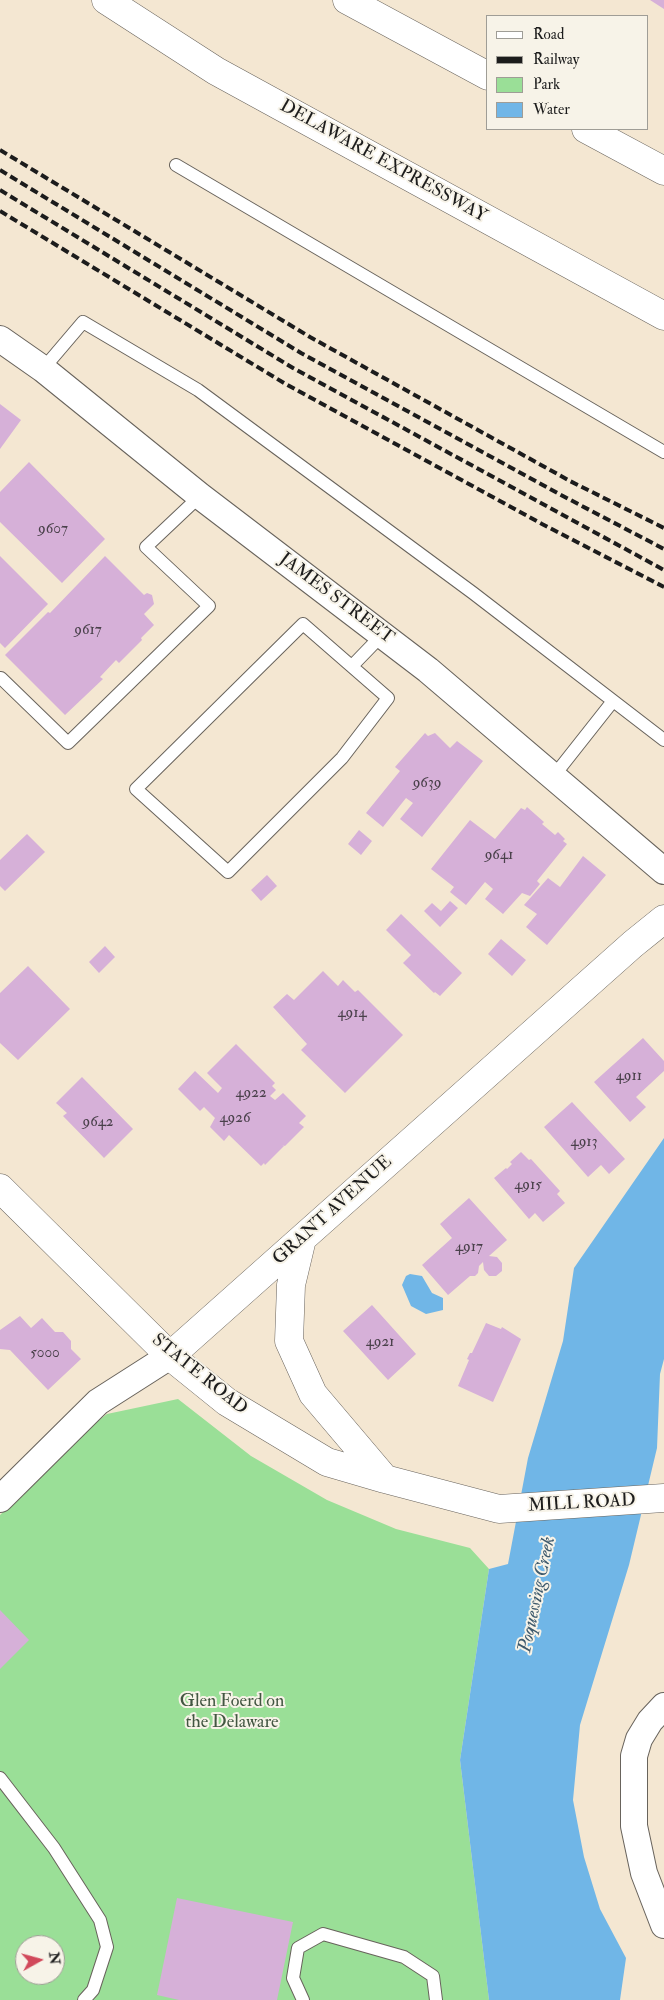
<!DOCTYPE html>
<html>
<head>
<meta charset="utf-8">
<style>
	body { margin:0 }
	#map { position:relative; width:664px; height:2000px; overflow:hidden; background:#f4e7d2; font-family:"IM FELL Double Pica",serif }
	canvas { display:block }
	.legend { position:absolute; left:486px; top:15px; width:162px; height:115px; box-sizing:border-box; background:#f7f3e8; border:1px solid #9f9d96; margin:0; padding:6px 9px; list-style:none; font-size:15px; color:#1c1c1c }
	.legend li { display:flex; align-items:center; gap:10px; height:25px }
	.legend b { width:25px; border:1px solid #9f9d96 }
	.north { position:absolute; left:15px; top:1935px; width:50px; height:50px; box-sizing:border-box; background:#f7f3e8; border:1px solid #9f9d96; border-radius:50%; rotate:83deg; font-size:14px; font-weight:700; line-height:20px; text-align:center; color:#1c1c1c }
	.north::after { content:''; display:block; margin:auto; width:18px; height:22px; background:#d1495b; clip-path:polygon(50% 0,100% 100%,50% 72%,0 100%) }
</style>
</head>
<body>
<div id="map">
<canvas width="664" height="2000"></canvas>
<ul class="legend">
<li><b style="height:6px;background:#fff"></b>Road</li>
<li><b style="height:6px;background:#1c1c1c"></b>Railway</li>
<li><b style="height:14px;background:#9adf97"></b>Park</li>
<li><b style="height:14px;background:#70b6e7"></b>Water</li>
</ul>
<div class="north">N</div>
</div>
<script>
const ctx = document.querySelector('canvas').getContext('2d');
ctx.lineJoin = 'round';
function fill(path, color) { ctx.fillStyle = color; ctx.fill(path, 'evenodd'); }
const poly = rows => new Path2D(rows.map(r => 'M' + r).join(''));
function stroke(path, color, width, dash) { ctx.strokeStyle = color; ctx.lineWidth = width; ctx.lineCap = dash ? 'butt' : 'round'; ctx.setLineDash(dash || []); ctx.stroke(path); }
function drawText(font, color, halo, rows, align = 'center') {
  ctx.font = font + ' "IM FELL Double Pica",serif'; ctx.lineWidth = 4; ctx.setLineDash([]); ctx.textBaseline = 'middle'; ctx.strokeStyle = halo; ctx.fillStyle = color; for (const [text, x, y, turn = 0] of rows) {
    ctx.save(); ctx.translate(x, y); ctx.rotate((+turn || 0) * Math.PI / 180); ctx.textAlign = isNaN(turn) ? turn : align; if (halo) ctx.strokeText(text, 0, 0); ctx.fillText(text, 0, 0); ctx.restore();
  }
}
const green = poly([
	[178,1399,251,1456,327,1500,396,1529,470,1548,489,1569,460,1760,489,2000,0,2000,0,1515,91,1426,107,1414],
	[25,1945,55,1945,55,1975,25,1975]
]);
const water = poly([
	[664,1138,664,1359,660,1374,657,1448,629,1565,580,1725,573,1800,584,1857,600,1909,626,1958,620,2000,489,2000,460,1760,489,1569,508,1564,528,1458,563,1341,574,1268],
	[410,1274,422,1276,432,1293,443,1298,443,1310,426,1314,411,1306,402,1285,406,1276]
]);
const building = poly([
	[650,0,664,0,664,9],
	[0,404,21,420,0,449],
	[29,462,105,539,62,583,0,522,0,492],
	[0,556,48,604,5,648,0,643],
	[105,556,144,595,147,593,152,595,154,604,144,614,154,625,141,638,142,640,119,663,116,660,100,677,103,679,65,715,5,655,48,612,50,613],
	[425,733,428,736,435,733,450,748,457,741,483,761,422,837,400,819,413,803,406,798,383,827,366,813,400,771,395,767],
	[527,807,544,822,542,824,555,835,558,832,565,839,563,841,567,844,537,881,540,884,530,896,522,893,503,914,485,899,493,889,485,882,466,905,450,892,454,887,431,869,470,820,495,839,521,808,525,810],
	[359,830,372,841,361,855,348,844],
	[27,834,45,852,5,891,0,886,0,860],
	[583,856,606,875,547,945,526,927,537,914,524,905,548,878,560,887],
	[267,875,277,886,261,901,251,890],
	[450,901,458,908,440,927,424,911,432,903,441,911],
	[401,914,462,973,440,996,435,992,434,993,403,963,411,955,386,930],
	[501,939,526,960,512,976,488,954],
	[105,946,115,957,99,973,89,962],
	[28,966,70,1009,18,1060,0,1043,0,993],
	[323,971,338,986,343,980,355,992,358,990,403,1035,345,1093,301,1050,307,1044,273,1007,287,994,294,1000],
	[643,1038,664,1061,664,1071,636,1097,646,1107,630,1122,594,1082],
	[236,1044,275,1083,272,1086,276,1090,270,1096,275,1100,283,1093,306,1116,299,1123,304,1127,285,1146,282,1145,284,1146,265,1165,264,1163,261,1166,229,1135,224,1141,210,1127,215,1118,204,1107,200,1111,178,1089,195,1071,218,1093,222,1088,207,1073],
	[82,1077,133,1129,104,1158,63,1116,67,1113,56,1103],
	[572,1102,625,1159,609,1174,601,1165,588,1177,544,1127],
	[521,1152,529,1160,531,1159,560,1191,557,1194,565,1203,543,1222,535,1213,529,1219,494,1178,506,1168,507,1169,512,1164,510,1162],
	[469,1198,507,1240,489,1256,497,1257,502,1263,502,1271,496,1276,489,1276,484,1270,483,1262,479,1266,478,1273,475,1276,470,1276,448,1295,422,1265,452,1238,440,1224],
	[372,1305,416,1354,388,1380,343,1331],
	[20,1316,31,1328,42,1318,55,1332,63,1332,71,1341,71,1349,81,1359,48,1390,10,1350,0,1349,0,1330],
	[486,1323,501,1329,502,1327,521,1339,493,1402,458,1386,469,1360,467,1359,470,1353,472,1353],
	[0,1610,29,1640,0,1669],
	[177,1898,293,1922,277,2000,179,2000,157,1995]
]);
const lane = poly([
	[176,165,664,452],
	[43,369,83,322,198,390,473,593,664,740],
	[303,624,388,698,342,758,228,872,136,789,303,624],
	[352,666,382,635],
	[1,678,68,743,209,606,146,547,200,496],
	[553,777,613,701],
	[0,1778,54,1848,100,1920,107,1947,93,1990,84,2000],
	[303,2000,293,1978,298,1948,323,1934,404,1957,433,1976,436,2000]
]);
const street = poly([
	[0,339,43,369,200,496,428,670,664,871],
	[0,1499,98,1402,170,1356],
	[664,1706,650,1721,639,1739,634,1756,634,1826,644,1873,664,1925]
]);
const secondary = poly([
	[0,1188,170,1356,227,1402,327,1462,385,1479,499,1509,664,1498],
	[302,1239,291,1285,289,1341,313,1394,385,1479],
	[170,1356,633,944,664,919]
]);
const highway = poly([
	[106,0,216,71,664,316],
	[347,0,488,76],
	[586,129,664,171]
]);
const rail = poly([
	[0,150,310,337,570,481,664,528],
	[0,170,301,353,561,495,664,549],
	[0,190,293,368,664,570],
	[0,211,284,383,542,524,664,587]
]);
const numberNames = [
	["9607",53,530],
	["9617",88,631],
	["9639",427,784],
	["9641",499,856],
	["4914",352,1014],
	["4911",629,1077],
	["4922",251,1094],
	["4926",235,1119],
	["9642",98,1123],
	["4913",584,1143],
	["4915",528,1186],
	["4917",469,1248],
	["4921",380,1343],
	["5000",45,1354]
];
const streetNames = [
	["DELAWARE EXPRESSWAY",383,162,29],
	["JAMES STREET",336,599,37],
	["GRANT AVENUE",333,1211,-42],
	["STATE ROAD",199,1375,39],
	["MILL ROAD",582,1504,-3]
];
const parkNames = [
	["Glen Foerd on",232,1702],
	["the Delaware",232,1723]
];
const waterNames = [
	["Poquessing Creek",538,1595,-78]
];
fill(green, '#9adf97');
fill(water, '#70b6e7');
fill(building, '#d6b0d8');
stroke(lane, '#68635c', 14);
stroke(street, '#68635c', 28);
stroke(secondary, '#68635c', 29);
stroke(highway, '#68635c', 29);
stroke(lane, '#fff', 12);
stroke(street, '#fff', 26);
stroke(secondary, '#fff', 28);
stroke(highway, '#fff', 28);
stroke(rail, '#1c1c1c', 4, [8, 4]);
drawText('15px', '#4a414b', null, numberNames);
drawText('18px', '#1c1c1c', '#f7f3e8', streetNames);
drawText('18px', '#425641', '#f7f3e8', parkNames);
drawText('italic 19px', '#3e5a6d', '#f7f3e8', waterNames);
</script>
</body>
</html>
